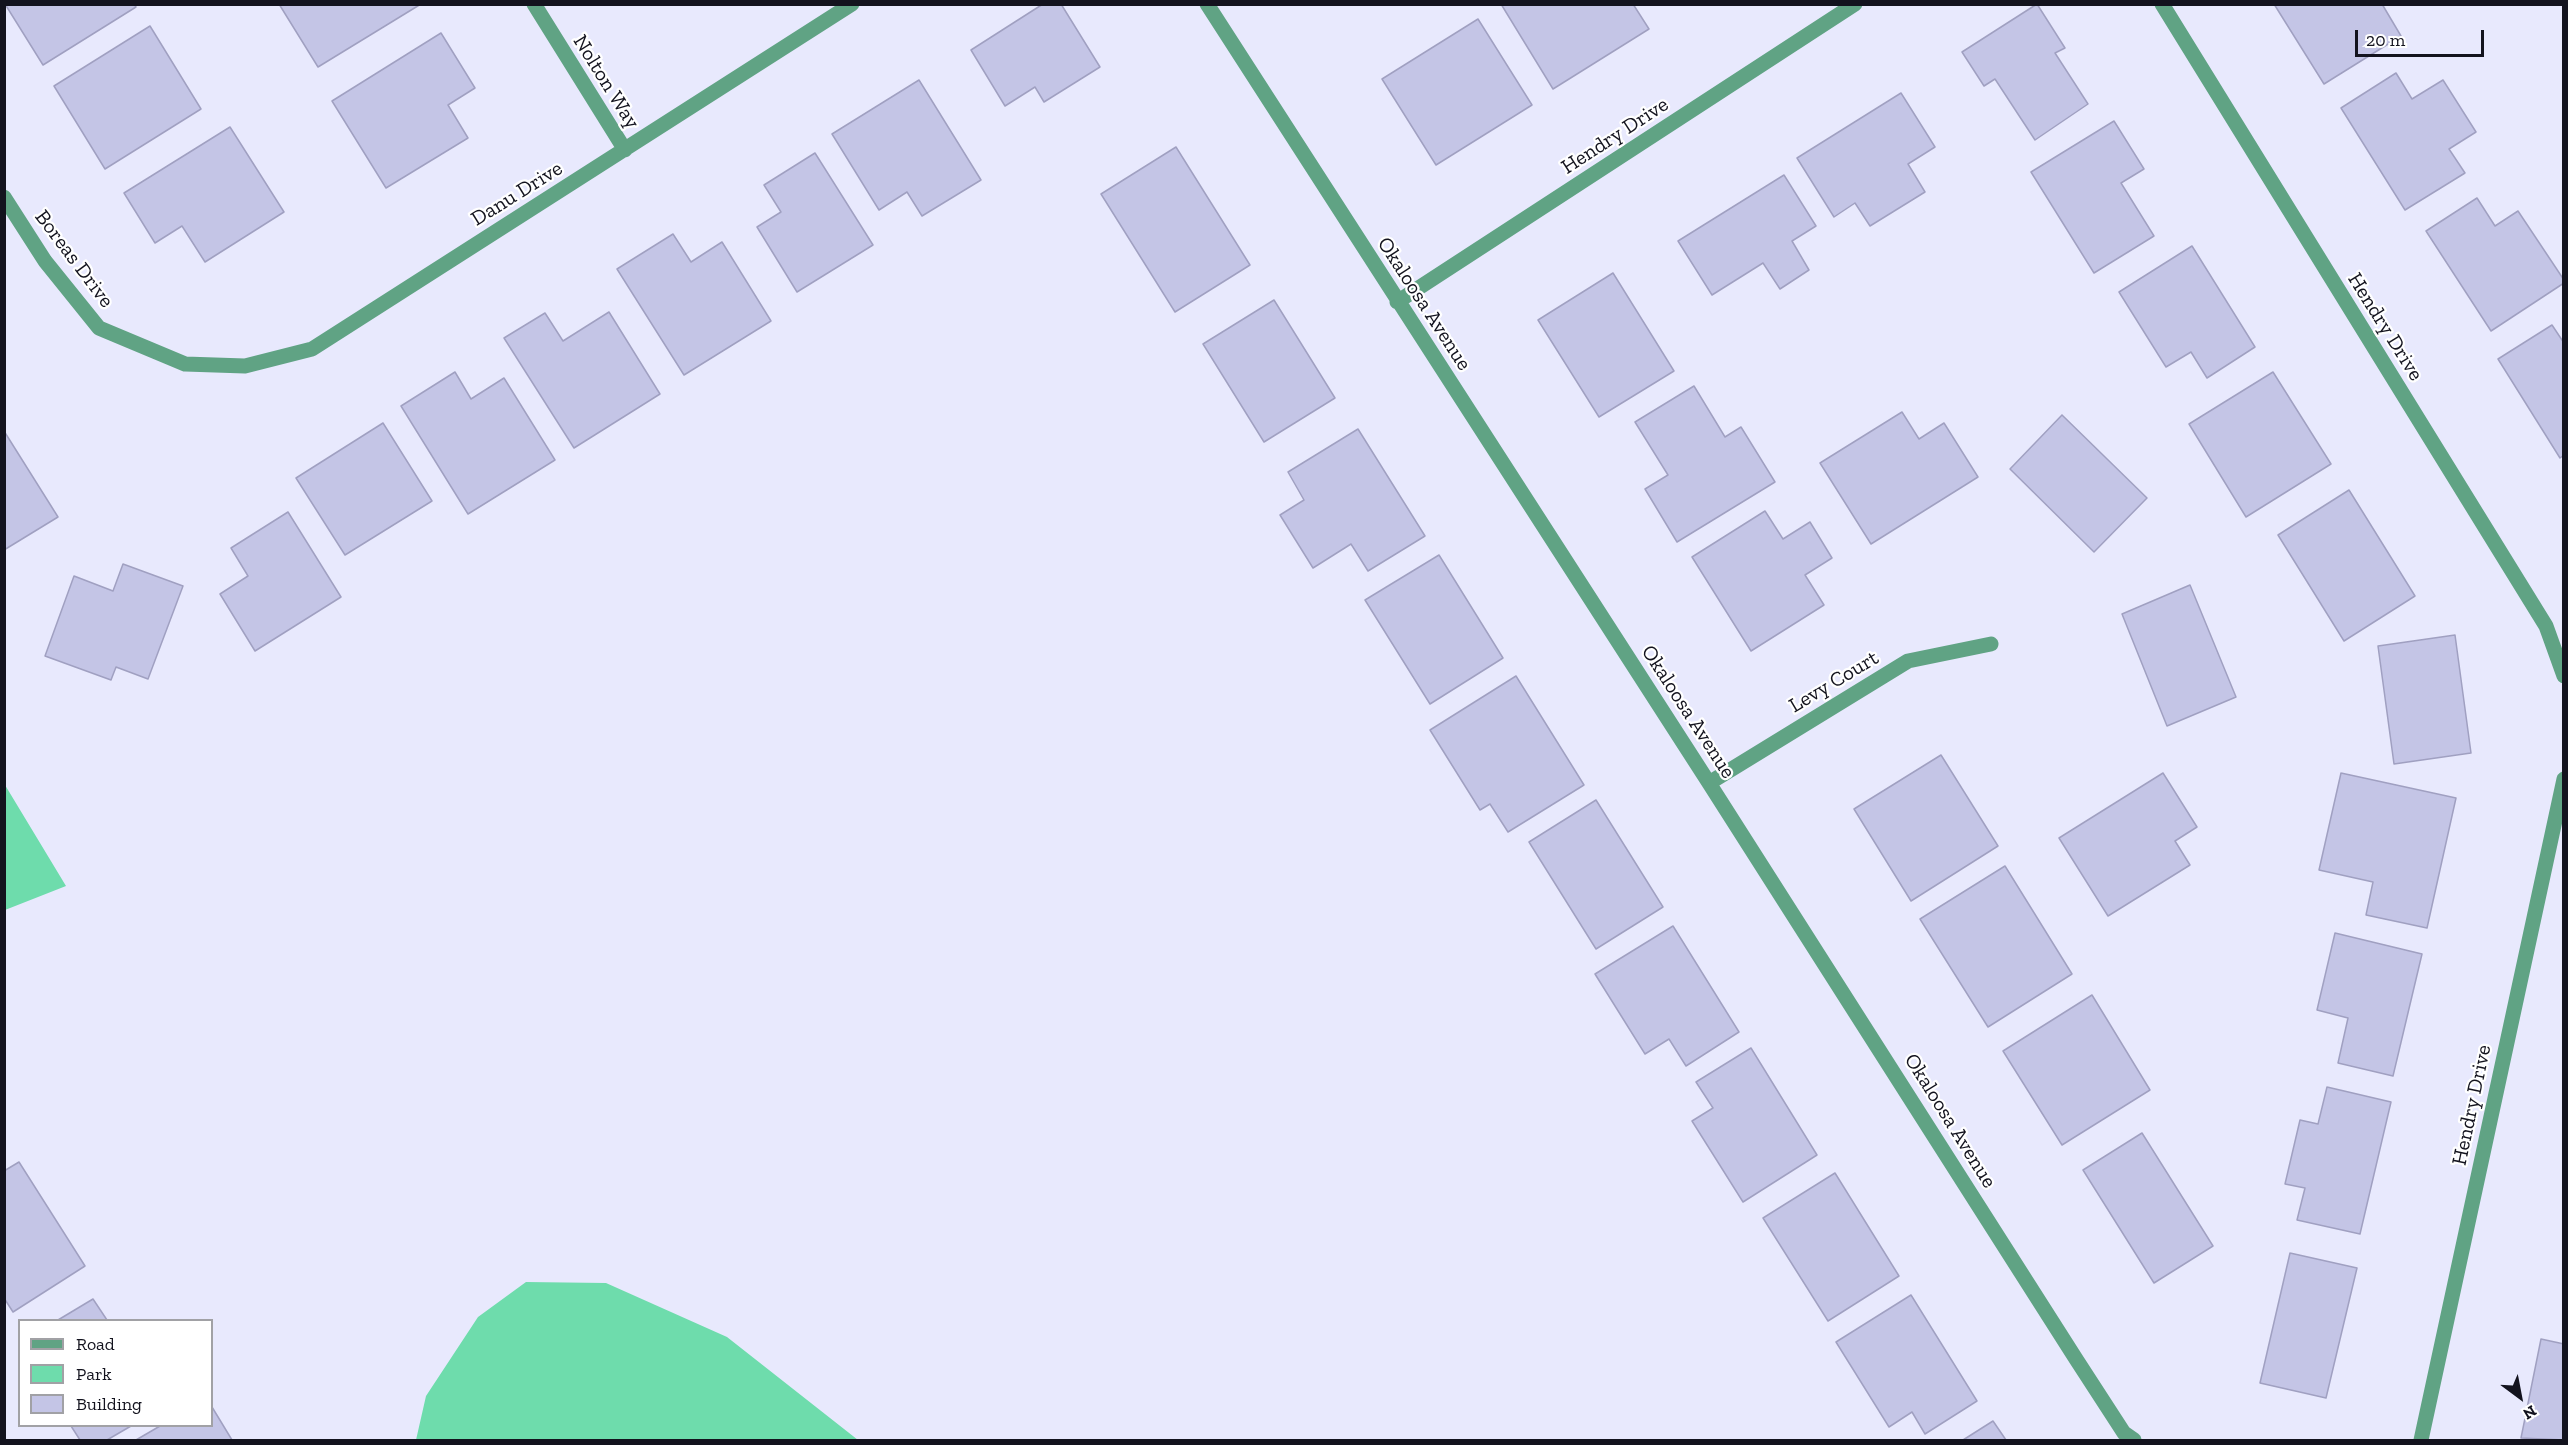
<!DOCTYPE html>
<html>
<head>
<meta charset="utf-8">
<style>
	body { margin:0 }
	#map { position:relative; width:2568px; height:1445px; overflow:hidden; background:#e8e9fd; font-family:"Zilla Slab",serif }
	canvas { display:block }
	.frame { position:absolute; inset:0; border:6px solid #13131e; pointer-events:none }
	.legend { position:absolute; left:18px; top:1319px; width:195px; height:108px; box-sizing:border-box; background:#fff; border:2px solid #a1a1a5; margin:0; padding:8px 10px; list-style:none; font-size:18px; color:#13131e }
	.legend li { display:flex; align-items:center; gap:12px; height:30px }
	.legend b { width:30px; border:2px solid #a1a1a5 }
	.north { position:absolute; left:2490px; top:1367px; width:60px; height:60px; -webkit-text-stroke:4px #fff; paint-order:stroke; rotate:148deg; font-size:16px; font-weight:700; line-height:24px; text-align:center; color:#13131e }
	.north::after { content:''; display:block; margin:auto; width:21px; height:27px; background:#13131e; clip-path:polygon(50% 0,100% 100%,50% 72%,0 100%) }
	.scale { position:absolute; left:2355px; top:30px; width:129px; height:27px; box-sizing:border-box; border:3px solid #13131e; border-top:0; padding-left:8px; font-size:18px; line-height:21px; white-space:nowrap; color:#13131e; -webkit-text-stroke:4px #fff; paint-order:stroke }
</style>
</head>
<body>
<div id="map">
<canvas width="2568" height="1445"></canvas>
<div class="frame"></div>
<ul class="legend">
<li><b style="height:8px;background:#60a384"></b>Road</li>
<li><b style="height:16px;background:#6edcac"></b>Park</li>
<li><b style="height:16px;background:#c4c5e6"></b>Building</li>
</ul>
<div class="north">N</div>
<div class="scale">20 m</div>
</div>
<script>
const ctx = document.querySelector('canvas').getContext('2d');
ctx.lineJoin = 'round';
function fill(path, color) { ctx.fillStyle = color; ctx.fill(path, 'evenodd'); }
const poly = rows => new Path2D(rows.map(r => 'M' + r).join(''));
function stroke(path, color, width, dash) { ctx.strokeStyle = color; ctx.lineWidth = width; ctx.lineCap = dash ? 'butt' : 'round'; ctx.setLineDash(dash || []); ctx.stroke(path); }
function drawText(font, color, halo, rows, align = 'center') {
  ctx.font = font + ' "Zilla Slab",serif'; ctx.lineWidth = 4.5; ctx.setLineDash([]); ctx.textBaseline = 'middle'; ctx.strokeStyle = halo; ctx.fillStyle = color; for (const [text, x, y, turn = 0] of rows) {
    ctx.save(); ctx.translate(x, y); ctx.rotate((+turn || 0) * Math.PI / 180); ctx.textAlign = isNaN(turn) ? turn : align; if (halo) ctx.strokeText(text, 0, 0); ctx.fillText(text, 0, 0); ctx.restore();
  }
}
const green = poly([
	[5,785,66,886,5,910,4,910],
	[526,1282,606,1283,727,1337,858,1440,416,1440,426,1396,478,1317]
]);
const building = poly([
	[5,4,134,4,136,7,43,65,5,4],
	[279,4,421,4,318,67,279,4],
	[1043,4,1061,4,1100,67,1044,102,1035,87,1005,106,971,50,1043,4],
	[1501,4,1633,4,1649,29,1553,89,1501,4],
	[2037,4,2065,48,2055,53,2088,104,2035,140,1995,79,1984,86,1962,52,2037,4],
	[2274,4,2382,4,2401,36,2324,84,2274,4],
	[1478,19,1532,105,1436,165,1382,79,1478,19],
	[150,26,201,109,105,169,54,86,150,26],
	[441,33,475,88,448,105,468,138,386,188,332,101,441,33],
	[2396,73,2412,99,2443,80,2476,132,2449,149,2465,173,2405,210,2341,108,2396,73],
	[919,80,981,180,922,216,907,192,879,210,832,134,919,80],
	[1901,93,1935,147,1908,164,1925,192,1870,226,1855,203,1834,217,1797,158,1901,93],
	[2114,121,2144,169,2121,183,2154,236,2094,273,2031,172,2114,121],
	[230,127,284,212,205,262,182,226,155,243,124,193,230,127],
	[1176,147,1250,265,1175,312,1101,194,1176,147],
	[815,153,873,245,797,292,757,227,781,212,764,185,815,153],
	[1784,175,1816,226,1792,241,1809,270,1780,289,1763,263,1712,295,1678,241,1784,175],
	[2477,198,2495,226,2518,211,2564,280,2564,283,2491,331,2426,231,2477,198],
	[673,234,691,262,722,242,771,321,684,375,617,269,673,234],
	[2192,246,2255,347,2207,378,2191,352,2166,367,2119,292,2192,246],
	[1613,273,1674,371,1599,417,1538,320,1613,273],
	[1274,300,1335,398,1264,442,1203,344,1274,300],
	[609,312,660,394,574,448,504,338,545,313,563,341,609,312],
	[2552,325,2564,343,2564,455,2560,458,2498,359,2552,325],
	[455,372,471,399,504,378,555,460,468,514,401,406,455,372],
	[2273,372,2331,464,2246,517,2189,424,2273,372],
	[1694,386,1725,437,1741,427,1775,482,1677,542,1645,489,1668,475,1635,422,1694,386],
	[1902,412,1919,439,1944,423,1978,477,1871,544,1820,463,1902,412],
	[2062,415,2147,498,2094,552,2010,469,2062,415],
	[383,423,432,501,345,555,296,478,383,423],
	[1358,429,1425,536,1368,571,1351,544,1313,568,1280,515,1304,500,1288,472,1358,429],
	[4,431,58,517,4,550,4,431],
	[2349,490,2415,596,2344,641,2278,535,2349,490],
	[1765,511,1783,539,1810,522,1832,558,1805,575,1824,605,1751,651,1692,557,1765,511],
	[288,512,341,597,255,651,220,594,248,576,231,548,288,512],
	[1439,555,1503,658,1430,704,1365,600,1439,555],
	[123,564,183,586,148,679,116,667,111,680,45,656,74,576,113,591,123,564],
	[2190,585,2236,697,2167,726,2122,614,2190,585],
	[2455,635,2471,753,2394,764,2378,646,2455,635],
	[1516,676,1584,785,1508,832,1490,804,1480,810,1430,730,1516,676],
	[1941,755,1998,846,1911,901,1854,809,1941,755],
	[2163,773,2197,827,2175,841,2190,865,2108,916,2059,838,2163,773],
	[2341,773,2456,798,2427,928,2366,915,2373,882,2319,870,2341,773],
	[1596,800,1663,907,1596,949,1529,842,1596,800],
	[2005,866,2072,974,1988,1027,1920,919,2005,866],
	[1673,926,1739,1032,1686,1066,1669,1039,1645,1054,1595,974,1673,926],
	[2335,933,2422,954,2393,1076,2338,1063,2348,1018,2317,1010,2335,933],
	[2092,995,2150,1090,2062,1145,2003,1051,2092,995],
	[1751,1048,1817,1155,1743,1202,1692,1121,1713,1108,1696,1082,1751,1048],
	[2327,1087,2391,1102,2360,1234,2297,1220,2305,1188,2285,1184,2300,1120,2318,1124,2327,1087],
	[2142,1133,2213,1246,2154,1283,2083,1170,2142,1133],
	[19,1162,85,1266,13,1312,4,1298,4,1171,19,1162],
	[1835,1173,1899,1276,1828,1321,1763,1218,1835,1173],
	[2290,1253,2357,1268,2326,1398,2260,1383,2290,1253],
	[1911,1295,1977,1401,1925,1434,1912,1412,1889,1427,1836,1342,1911,1295],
	[93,1299,107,1320,58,1320,93,1299],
	[2541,1339,2564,1344,2564,1440,2521,1438,2541,1339],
	[212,1407,232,1440,136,1440,160,1426,212,1426,212,1407],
	[1993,1421,2006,1440,1963,1440,1993,1421],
	[71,1426,131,1426,107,1440,80,1440,71,1426]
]);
const minor = poly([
	[534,4,625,150],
	[1207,4,1709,783,2076,1359,2124,1433,2134,1440],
	[2162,4,2546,626,2564,676],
	[4,197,45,261,99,328,185,364,245,366,312,349,852,4],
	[1397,302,1855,4],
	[1709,783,1908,661,1991,644],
	[2421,1440,2564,779]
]);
const streetNames = [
	["Nolton Way",606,82,58],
	["Hendry Drive",1615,136,-33],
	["Danu Drive",517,194,-32],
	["Boreas Drive",74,259,53],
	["Okaloosa Avenue",1424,304,57],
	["Hendry Drive",2385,327,58],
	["Levy Court",1834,682,-31],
	["Okaloosa Avenue",1688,712,57],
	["Hendry Drive",2472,1105,-78],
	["Okaloosa Avenue",1950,1121,58]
];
fill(green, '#6edcac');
fill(building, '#c4c5e6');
stroke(building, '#a0a0c1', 1.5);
stroke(minor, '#60a384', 15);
drawText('21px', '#13131e', '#fff', streetNames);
</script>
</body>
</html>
